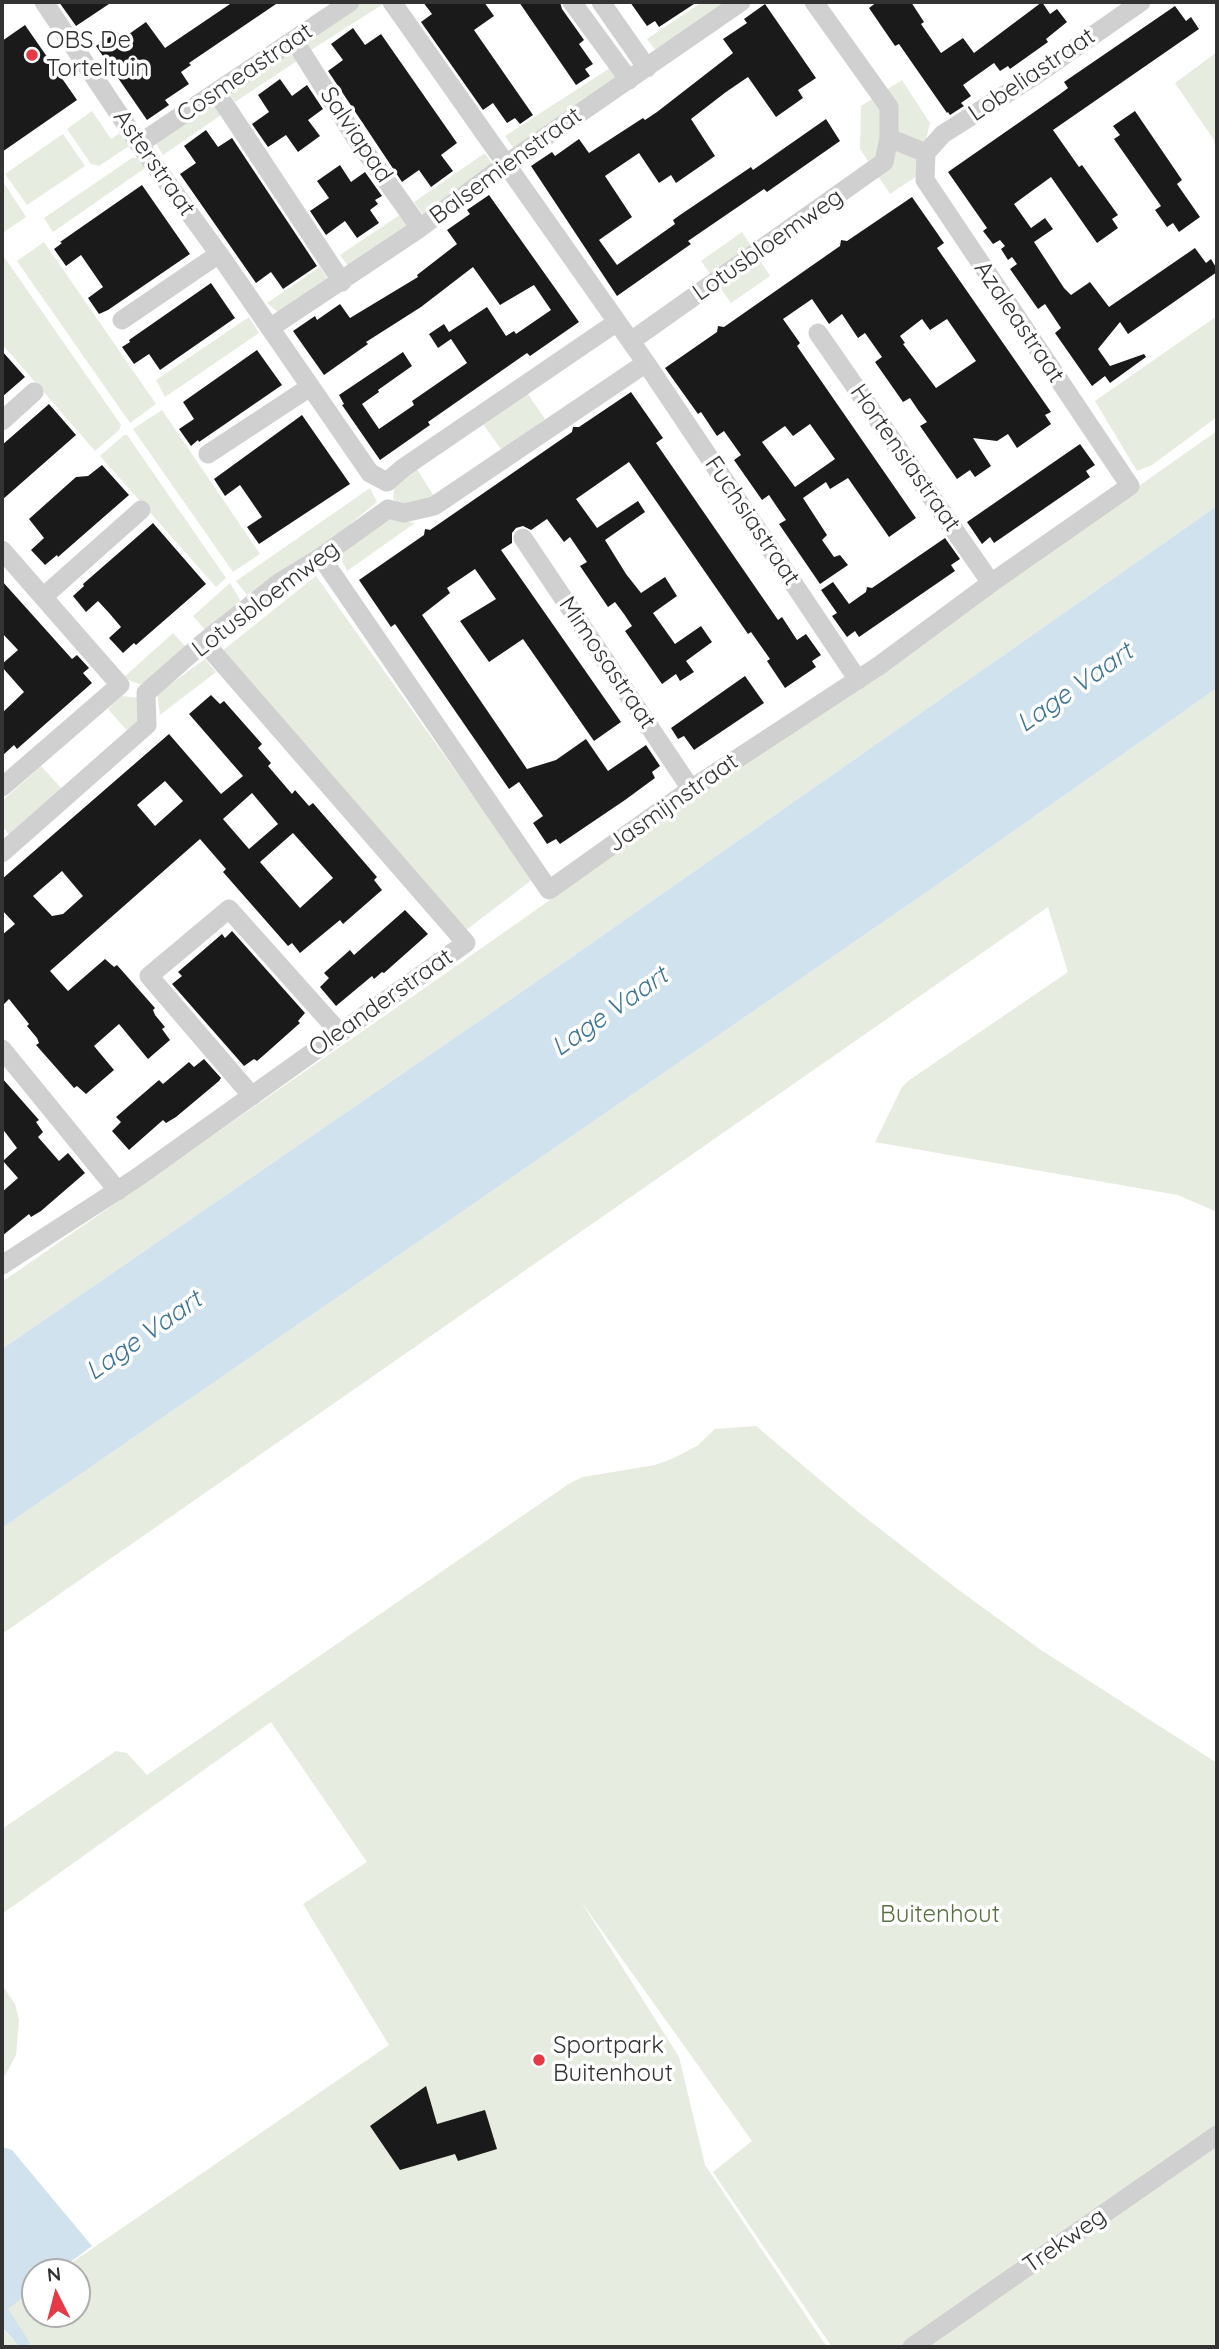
<!DOCTYPE html>
<html>
<head>
<meta charset="utf-8">
<style>
	body { margin:0 }
	#map { position:relative; width:1219px; height:2349px; overflow:hidden; background:#fff; font-family:Quicksand,sans-serif }
	canvas { display:block }
	.frame { position:absolute; inset:0; border:4px solid #333; pointer-events:none }
	.north { position:absolute; left:21px; top:2258px; width:70px; height:70px; box-sizing:border-box; background:#fff; border:2px solid #adadad; border-radius:50%; rotate:354deg; font-size:19px; font-weight:700; line-height:28px; text-align:center; color:#333 }
	.north::after { content:''; display:block; margin:auto; width:24px; height:32px; background:#e63946; clip-path:polygon(50% 0,100% 100%,50% 72%,0 100%) }
</style>
</head>
<body>
<div id="map">
<canvas width="1219" height="2349"></canvas>
<div class="frame"></div>
<div class="north">N</div>
</div>
<script>
const ctx = document.querySelector('canvas').getContext('2d');
ctx.lineJoin = 'round';
function fill(path, color) { ctx.fillStyle = color; ctx.fill(path, 'evenodd'); }
const poly = rows => new Path2D(rows.map(r => 'M' + r).join(''));
function stroke(path, color, width, dash) { ctx.strokeStyle = color; ctx.lineWidth = width; ctx.lineCap = dash ? 'butt' : 'round'; ctx.setLineDash(dash || []); ctx.stroke(path); }
function drawText(font, color, halo, rows, align = 'center') {
  ctx.font = font + ' Quicksand,sans-serif'; ctx.lineWidth = 7; ctx.setLineDash([]); ctx.textBaseline = 'middle'; ctx.strokeStyle = halo; ctx.fillStyle = color; for (const [text, x, y, turn = 0] of rows) {
    ctx.save(); ctx.translate(x, y); ctx.rotate((+turn || 0) * Math.PI / 180); ctx.textAlign = isNaN(turn) ? turn : align; if (halo) ctx.strokeText(text, 0, 0); ctx.fillText(text, 0, 0); ctx.restore();
  }
}
const green = poly([
	[362,2,385,3,311,50,305,39],
	[702,2,733,2,657,52,647,39],
	[288,50,297,61,235,102,228,91],
	[1217,52,1217,160,1214,140,1175,83],
	[610,68,619,80,516,152,505,136],
	[902,80,930,123,917,176,890,194,860,149,861,106],
	[213,103,221,115,163,155,155,142],
	[92,111,111,139,123,131,132,144,99,166,91,164,67,129],
	[63,134,85,166,27,205,5,174],
	[485,153,494,167,425,217,414,202],
	[132,158,138,158,148,166,53,232,44,218],
	[2,180,26,217,4,232,2,230],
	[401,214,410,227,349,267,340,255],
	[742,232,770,276,731,303,701,261],
	[44,242,156,404,130,423,17,261],
	[2,254,121,425,119,430,95,451,2,344],
	[320,267,329,281,279,313,267,303],
	[1217,316,1217,417,1152,465,1137,471,1095,401],
	[249,317,259,333,165,397,156,380],
	[527,393,545,419,503,452,483,424],
	[162,410,260,554,233,572,133,429],
	[1217,431,1217,506,546,975,2,1349,2,1282,439,978],
	[124,435,127,435,226,578,216,587,100,456],
	[416,468,435,498,403,506,393,499,395,483],
	[370,488,377,502,320,549,247,595,236,581],
	[389,519,415,523,347,571,339,555],
	[316,576,533,879,466,930,222,651],
	[230,583,240,600,238,605,206,631,193,616],
	[173,633,187,648,147,683,139,684,123,678],
	[205,659,216,672,160,715,157,694],
	[1217,688,1217,1212,1178,1195,875,1142,902,1087,908,1081,1068,972,1048,907,2,1634,2,1528,934,887],
	[122,696,139,698,141,721,129,733,108,709],
	[41,766,63,790,11,837,2,826,2,801],
	[756,1426,857,1511,956,1588,1041,1650,1217,1763,1217,2347,832,2347,713,2172,752,2141,580,1900,679,2057,705,2165,827,2347,2,2347,2,2327,13,2340,23,2333,7,2309,35,2289,35,2314,77,2314,77,2272,58,2272,389,2045,303,1904,367,1862,271,1722,2,1914,2,1829,116,1751,127,1753,147,1775,570,1483,583,1477,655,1465,674,1458,697,1446,715,1429],
	[2,1985,15,2004,19,2020,16,2055,2,2081]
]);
const water = poly([
	[1217,506,1217,688,934,887,2,1528,2,1349,546,975],
	[2,2147,12,2150,92,2246,57,2272,35,2272,35,2288,8,2309,30,2343,25,2347,20,2347,2,2327]
]);
const building = poly([
	[59,2,112,2,76,26],
	[233,2,279,2,189,63,191,65,181,72,189,84,165,100,169,105,147,120,96,46,117,32,122,39,146,22,165,48],
	[423,2,484,2,494,16,474,30,533,115,520,124,515,118,507,123,493,103,483,110,421,22,432,14],
	[519,2,560,2,562,9,584,40,579,44,593,64,585,69,590,76,576,85],
	[630,2,697,2,659,27,655,21,647,26],
	[877,2,911,2,924,22,921,24,941,53,963,38,974,53,1042,2,1050,14,1057,9,1067,22,1046,39,1048,42,1010,69,1008,66,1000,71,994,63,963,85,971,96,961,103,964,106,950,115,948,112,947,113,899,44,895,46,869,8],
	[765,4,816,78,798,90,803,98,776,117,748,77,726,92,691,119,715,156,676,183,671,175,659,183,639,153,605,176,632,217,599,240,617,265,675,224,673,220,680,215,751,167,753,170,826,119,840,141,767,192,764,189,688,241,691,244,617,296,531,166,552,152,555,156,579,139,589,153,643,118,645,120,657,112,733,53,723,39,747,23,744,19],
	[1175,6,1186,21,1191,17,1199,29,1053,130,1079,167,1082,165,1118,215,1112,219,1118,228,1097,243,1051,177,1014,204,1031,228,1045,218,1053,229,1034,242,1064,288,1071,295,1090,282,1109,307,1195,248,1206,263,1211,259,1217,269,1217,272,1128,334,1120,322,1098,349,1110,366,1144,354,1146,357,1110,383,1105,376,1092,386,1055,333,1061,328,1045,304,1038,309,1010,269,1017,264,1012,257,1008,260,1001,249,1005,246,1000,240,993,244,983,231,987,228,948,172,1060,94,1068,88,1064,82],
	[25,25,77,100,2,152,2,41],
	[353,28,365,45,381,34,457,143,441,155,453,171,431,187,419,170,402,182,328,71,343,60,331,44],
	[280,79,292,96,307,85,323,109,308,120,320,136,298,152,286,135,268,147,252,124,269,112,258,95],
	[1135,111,1182,180,1177,184,1200,217,1179,232,1173,223,1167,227,1155,210,1161,206,1114,139,1120,135,1113,126],
	[206,130,218,147,232,138,317,266,283,289,271,272,256,283,180,174,196,163,184,146],
	[340,165,351,182,365,172,382,196,375,200,378,204,370,210,379,223,357,238,345,221,326,235,310,211,329,198,317,181],
	[142,185,190,254,108,310,99,314,88,298,103,287,81,255,66,266,54,249,62,243,60,242],
	[489,195,579,322,530,356,527,353,428,422,430,425,380,460,342,405,344,404,339,395,403,352,412,366,378,390,379,392,362,404,379,429,414,405,412,401,467,363,451,339,438,348,429,334,444,324,449,332,487,307,506,336,514,331,516,334,551,310,534,285,500,305,473,267,421,307,366,342,368,344,324,375,293,331,315,316,317,320,340,304,350,318,418,277,417,275,457,244,447,230,470,214,467,210],
	[912,197,944,243,937,248,1051,412,1045,415,1051,424,1017,448,1008,434,997,441,973,438,991,466,975,477,970,470,957,479,920,426,927,422,918,410,910,398,903,402,875,362,882,357,865,333,858,338,842,314,829,324,812,299,783,319,800,343,797,346,916,518,889,537,848,478,830,489,826,482,803,498,827,535,822,540,834,557,840,555,848,565,820,584,779,524,786,520,777,507,769,495,762,500,734,460,741,455,724,431,717,436,701,412,698,414,665,368,717,332,718,326,724,327,840,246,841,240,847,241],
	[922,319,930,330,947,319,976,361,936,388,903,344,905,343,900,336],
	[810,424,835,459,795,487,762,442,785,426,793,436],
	[211,283,235,318,160,370,149,354,134,364,122,347,130,342,129,340],
	[257,350,282,385,199,442,198,440,191,446,179,429,194,419,183,402],
	[2,351,25,377,2,397],
	[631,392,663,438,656,443,778,620,782,617,797,640,806,634,821,655,812,661,816,667,785,688,767,661,770,659,751,632,748,634,629,462,576,499,597,528,638,501,645,512,605,540,626,574,641,593,665,577,677,596,653,613,675,644,701,626,712,642,686,661,694,672,680,681,676,674,662,684,625,631,632,626,624,614,615,602,608,607,580,566,587,562,570,537,564,542,547,519,531,530,523,526,516,528,512,533,512,543,501,550,621,722,594,741,523,639,489,662,460,621,496,599,475,569,447,588,450,593,422,615,527,769,556,760,586,739,608,771,646,745,660,766,652,772,655,778,625,800,560,844,556,839,547,844,533,823,543,816,519,782,509,789,395,624,391,627,359,580,424,535,425,529,430,530,572,432,573,427,579,427],
	[49,404,76,435,2,500,2,445],
	[302,415,350,484,259,544,247,527,262,517,240,485,225,496,214,479],
	[1080,444,1095,465,1086,471,1090,477,994,543,990,537,982,544,967,522],
	[102,465,129,495,58,557,57,555,45,565,31,550,44,538,29,519,76,477,88,476],
	[153,523,206,584,136,645,134,643,123,653,109,638,121,627,110,614,98,601,86,612,73,596,84,586,83,584],
	[945,538,960,559,951,565,955,571,859,637,855,631,847,637,832,616,837,613,821,590,833,582,849,604,866,592,867,587,872,588],
	[2,581,72,659,77,655,89,668,83,673,92,683,17,749,14,745,2,756,2,713,24,692,2,667,2,664,18,650,2,633],
	[745,676,764,703,694,750,684,736,678,739,671,728],
	[211,695,220,704,224,701,262,744,258,748,271,763,268,766,292,794,295,790,309,806,313,803,339,833,377,877,374,880,382,890,343,924,340,920,300,953,292,943,288,946,223,872,226,869,200,839,50,971,68,991,105,959,114,967,117,965,155,1008,153,1010,155,1015,165,1027,162,1029,170,1040,148,1059,119,1024,94,1046,114,1070,86,1094,77,1086,74,1088,36,1045,39,1043,37,1038,27,1026,29,1024,9,999,2,1006,2,935,15,924,2,910,2,879,169,734,221,794,243,776,189,714],
	[165,781,183,801,155,826,137,805],
	[252,793,278,824,249,849,223,819],
	[293,833,333,878,300,908,260,862],
	[62,871,83,896,63,914,52,916,33,896],
	[405,910,428,934,384,973,382,972,374,979,372,976,336,1006,320,987,329,978,324,973,350,950,354,955],
	[232,931,305,1013,298,1021,300,1023,264,1055,257,1061,254,1059,244,1066,172,984,182,976,178,972,222,934,225,938],
	[204,1059,221,1078,219,1081,176,1117,166,1123,163,1120,129,1150,112,1131,121,1122,116,1117,159,1080,163,1084,189,1062,194,1067],
	[2,1078,39,1120,36,1122,43,1132,38,1137,59,1161,68,1153,85,1173,41,1211,31,1217,29,1214,2,1236,2,1192,18,1178,3,1161,17,1148,2,1128],
	[426,2086,437,2124,485,2110,497,2149,458,2161,455,2154,400,2170,370,2126]
]);
const minor = poly([
	[44,2,139,144,219,254,370,473,387,482],
	[392,2,646,363,858,680],
	[572,2,629,80],
	[601,2,647,68],
	[294,40,355,137,420,228],
	[217,93,342,282],
	[889,138,926,153],
	[139,144,350,2],
	[926,153,943,134,1036,75,1141,2],
	[122,320,219,254],
	[270,328,420,228,506,164,741,2],
	[818,333,991,583],
	[631,341,884,162,889,138,889,107,814,2],
	[2,421,34,392],
	[208,454,310,387],
	[387,482,403,468,617,322],
	[388,509,404,513,434,506,646,363],
	[523,538,691,789],
	[2,550,120,685],
	[321,557,549,890,691,789,880,665,991,583,1130,486,925,180,926,153],
	[43,597,141,510],
	[146,693,204,642,280,582,321,557,388,509],
	[2,787,120,685],
	[2,853,147,725,146,693],
	[2,1049,118,1191],
	[252,1096,149,976,229,909,339,1032],
	[2,1265,135,1179,466,943,204,642],
	[912,2347,1217,2135]
]);
const markers = [
	[32,55,7,"#e63946"],
	[539,2060,7,"#e63946"]
];
const poiNames = [
	["OBS De",46,41],
	["Torteltuin",46,69],
	["Sportpark",553,2046],
	["Buitenhout",553,2074]
];
const streetNames = [
	["Cosmeastraat",245,73,-34],
	["Lobeliastraat",1032,75,-34],
	["Salviapad",356,135,56],
	["Asterstraat",154,163,55],
	["Balsemienstraat",506,166,-36],
	["Lotusbloemweg",768,245,-35],
	["Azaleastraat",1019,322,56],
	["Hortensiastraat",905,458,55],
	["Fuchsiastraat",752,521,56],
	["Lotusbloemweg",266,599,-37],
	["Mimosastraat",607,663,56],
	["Jasmijnstraat",673,803,-35],
	["Oleanderstraat",381,1003,-35],
	["Trekweg",1065,2241,-35]
];
const parkNames = [
	["Buitenhout",940,1915]
];
const waterNames = [
	["Lage Vaart",1075,688,-35],
	["Lage Vaart",610,1012,-35],
	["Lage Vaart",144,1336,-35]
];
fill(green, '#e6ecdf');
fill(water, '#cfe2ee');
fill(building, '#1a1a1a');
stroke(minor, '#d0d0d0', 19);
for (const [x, y, r, color] of markers) { const dot = new Path2D(); dot.arc(x, y, r, 0, 2 * Math.PI); ctx.fillStyle = color; ctx.fill(dot); stroke(dot, '#fff', 2.5); }
drawText('24px', '#333', '#fff', poiNames, 'left');
drawText('24px', '#333', '#fff', streetNames);
drawText('24px', '#56703f', '#fff', parkNames);
drawText('italic 26px', '#3f7597', '#fff', waterNames);
</script>
</body>
</html>
